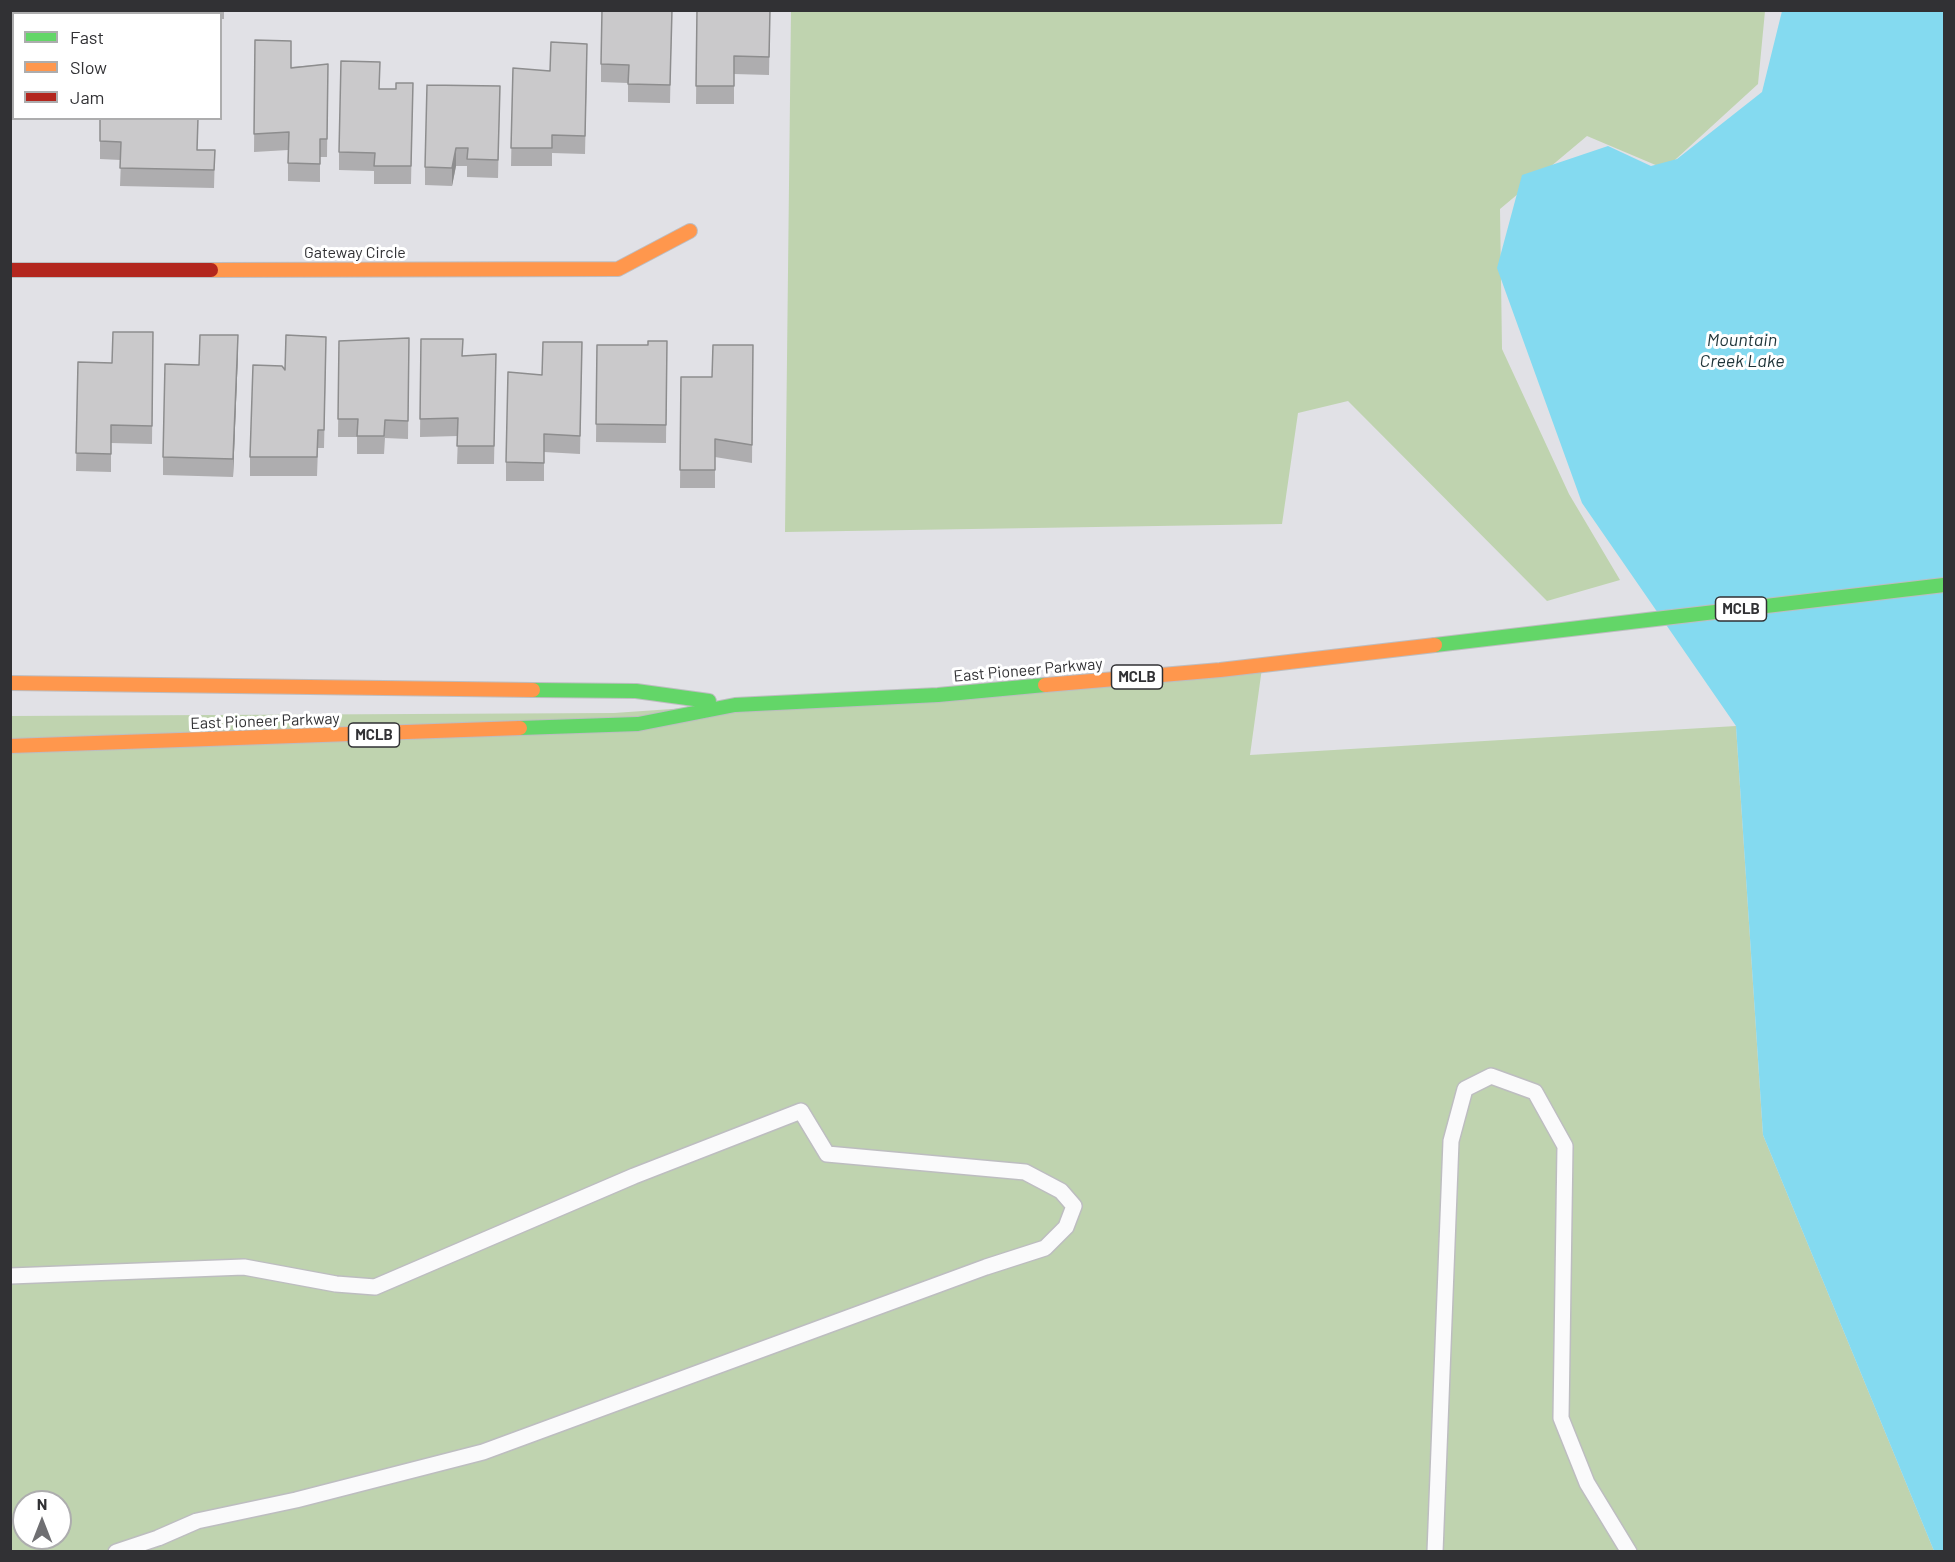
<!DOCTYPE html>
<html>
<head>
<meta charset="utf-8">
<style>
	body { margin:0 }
	#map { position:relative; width:1955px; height:1562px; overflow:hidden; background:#e1e1e6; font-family:Barlow,sans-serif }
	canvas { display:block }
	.frame { position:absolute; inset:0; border:12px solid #313134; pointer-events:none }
	.legend { position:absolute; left:12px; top:12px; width:210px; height:108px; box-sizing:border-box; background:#fff; border:2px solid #adadae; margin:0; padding:8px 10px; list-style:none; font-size:18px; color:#313134 }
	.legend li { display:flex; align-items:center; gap:12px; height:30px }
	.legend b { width:30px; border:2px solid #adadae }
	.north { position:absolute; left:12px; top:1490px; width:60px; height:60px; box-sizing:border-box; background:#fff; border:2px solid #adadae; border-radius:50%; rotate:0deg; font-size:16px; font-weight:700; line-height:24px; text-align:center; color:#313134 }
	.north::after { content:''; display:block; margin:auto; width:21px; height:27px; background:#6f6f72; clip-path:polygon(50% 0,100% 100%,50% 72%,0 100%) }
</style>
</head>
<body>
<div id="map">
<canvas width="1955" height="1562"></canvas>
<div class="frame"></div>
<ul class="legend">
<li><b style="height:8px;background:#63d668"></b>Fast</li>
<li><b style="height:8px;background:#ff974d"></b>Slow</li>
<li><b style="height:8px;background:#b3261e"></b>Jam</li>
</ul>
<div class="north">N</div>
</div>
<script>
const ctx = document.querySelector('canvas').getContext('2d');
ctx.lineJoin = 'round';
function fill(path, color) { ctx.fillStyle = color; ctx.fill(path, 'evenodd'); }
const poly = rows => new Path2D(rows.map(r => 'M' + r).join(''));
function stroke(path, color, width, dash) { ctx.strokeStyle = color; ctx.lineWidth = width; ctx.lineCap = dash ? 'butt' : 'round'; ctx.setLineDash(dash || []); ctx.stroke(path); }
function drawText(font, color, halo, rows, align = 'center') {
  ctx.font = font + ' Barlow,sans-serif'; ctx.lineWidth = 6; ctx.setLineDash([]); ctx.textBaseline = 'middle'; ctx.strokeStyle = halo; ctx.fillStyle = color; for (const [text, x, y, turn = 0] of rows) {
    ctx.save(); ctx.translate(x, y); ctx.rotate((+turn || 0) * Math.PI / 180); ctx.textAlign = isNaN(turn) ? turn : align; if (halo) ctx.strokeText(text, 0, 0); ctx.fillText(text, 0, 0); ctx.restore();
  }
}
const green = poly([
	[791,11,1765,11,1758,84,1665,169,1587,136,1500,209,1502,349,1569,494,1620,580,1547,601,1348,401,1298,413,1282,524,785,532],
	[1262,668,1250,755,1736,726,1763,1135,1934,1551,11,1551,10,716,614,713],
	[24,1502,60,1502,60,1538,24,1538]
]);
const water = poly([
	[1782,11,1944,11,1944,1551,1934,1551,1763,1135,1736,726,1582,503,1497,268,1522,175,1608,146,1651,166,1677,159,1762,92]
]);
const lane = poly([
	[10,1276,244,1267,336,1284,375,1287,634,1176,801,1111,827,1154,1025,1172,1061,1191,1074,1206,1066,1227,1045,1248,986,1267,483,1452,296,1500,197,1521,158,1538,116,1552],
	[1435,1552,1451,1141,1465,1089,1491,1076,1535,1092,1565,1146,1561,1418,1587,1483,1629,1552]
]);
const fast = poly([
	[1435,645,1944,585],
	[533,690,636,691,709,701],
	[520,728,638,724,735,705,938,695,1045,685]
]);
const slow = poly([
	[211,270,618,269,690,231],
	[10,683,533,690],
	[1045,685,1220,670,1435,645],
	[10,746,520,728]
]);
const jam = poly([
	[10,270,211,270]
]);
const wall = poly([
	[131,10,224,10,224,19,220,19,220,14,102,14,131,12],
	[672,10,670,103,628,102,628,83,601,82,601,64],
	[697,10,770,10,769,75,734,74,734,104,696,104],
	[255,40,291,67,328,64,327,157,320,157,320,182,288,181,288,150,254,152],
	[587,62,585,154,552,153,552,166,511,166,513,68,550,71],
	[413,83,411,184,374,184,374,171,339,170,339,152,379,89,396,89],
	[500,86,498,178,467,177,467,166,456,166,452,186,425,185,425,167],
	[100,118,197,150,215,150,214,188,120,186,121,160,100,159],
	[153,332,152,444,111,443,111,472,76,471,78,362,112,363],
	[409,338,408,439,385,438,384,454,357,454,357,437,338,437,339,341],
	[421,339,463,356,496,354,494,464,457,464,458,436,420,437],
	[667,341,666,443,596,442,597,345,648,345],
	[582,342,580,454,544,452,544,481,506,481,506,462,542,375],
	[753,345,752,463,715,457,715,488,680,488,681,377,712,377],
	[238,353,233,477,163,475,163,457,199,365],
	[326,355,324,448,318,448,317,476,250,476,250,457,285,370]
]);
const shadedWall = poly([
	[456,148,456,166,452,186,452,168],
	[238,335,238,353,233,477,233,459]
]);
const building = poly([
	[602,10,672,10,670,85,628,84,629,65,601,64,602,10],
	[697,10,770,10,769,57,734,56,734,86,696,86,697,10],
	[102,12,174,14,102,14,102,12],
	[255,40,291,41,291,68,328,64,327,139,320,139,320,164,288,163,289,132,254,134,255,40],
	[551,42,587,44,585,136,552,135,552,148,511,148,513,68,550,71,551,42],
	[341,61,380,62,379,89,396,89,396,83,413,83,411,166,374,166,375,153,339,152,341,61],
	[427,85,500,86,498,160,467,159,468,148,456,148,452,168,425,167,427,85],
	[100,118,198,118,197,150,215,150,214,170,120,168,121,142,100,141,100,118],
	[113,332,153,332,152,426,111,425,111,454,76,453,78,362,112,363,113,332],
	[200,335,238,335,233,459,163,457,165,364,199,365,200,335],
	[286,335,326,337,324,430,318,430,317,457,250,457,253,365,282,366,285,370,286,335],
	[409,338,408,421,385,420,384,436,357,436,358,419,338,419,339,341,409,338],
	[421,339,463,339,462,356,496,354,494,446,457,446,458,418,420,419,421,339],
	[648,341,667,341,666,425,596,424,597,345,648,345,648,341],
	[543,342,582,342,580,436,544,434,544,463,506,462,508,372,542,375,543,342],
	[713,345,753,345,752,445,715,439,715,470,680,470,681,377,712,377,713,345]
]);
const shields = [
	[1741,609,51],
	[1137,677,51],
	[374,735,51]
];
const shieldNames = [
	["MCLB",1741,609],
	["MCLB",1137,677],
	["MCLB",374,735]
];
const streetNames = [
	["Gateway Circle",355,253],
	["East Pioneer Parkway",1028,670,-5],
	["East Pioneer Parkway",265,721,-2]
];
const waterNames = [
	["Mountain",1742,340],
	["Creek Lake",1742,361]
];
fill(green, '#bfd3af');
fill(water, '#84daf0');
stroke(lane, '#bdbdc0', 18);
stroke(fast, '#bdbdc0', 16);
stroke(slow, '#bdbdc0', 16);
stroke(jam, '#bdbdc0', 16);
stroke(lane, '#fafafb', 15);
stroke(fast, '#63d668', 14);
stroke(slow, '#ff974d', 14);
stroke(jam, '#b3261e', 14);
fill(wall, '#aeadaf');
fill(shadedWall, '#8d8d8e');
fill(building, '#cac9cb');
stroke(building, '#8d8d8e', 1.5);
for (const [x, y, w] of shields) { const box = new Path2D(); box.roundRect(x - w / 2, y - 12, w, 24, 4.5); ctx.fillStyle = '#fff'; ctx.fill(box); stroke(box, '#313134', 1.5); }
drawText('bold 15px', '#313134', null, shieldNames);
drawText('16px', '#313134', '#fff', streetNames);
drawText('italic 18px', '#1e3439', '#fff', waterNames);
</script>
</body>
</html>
